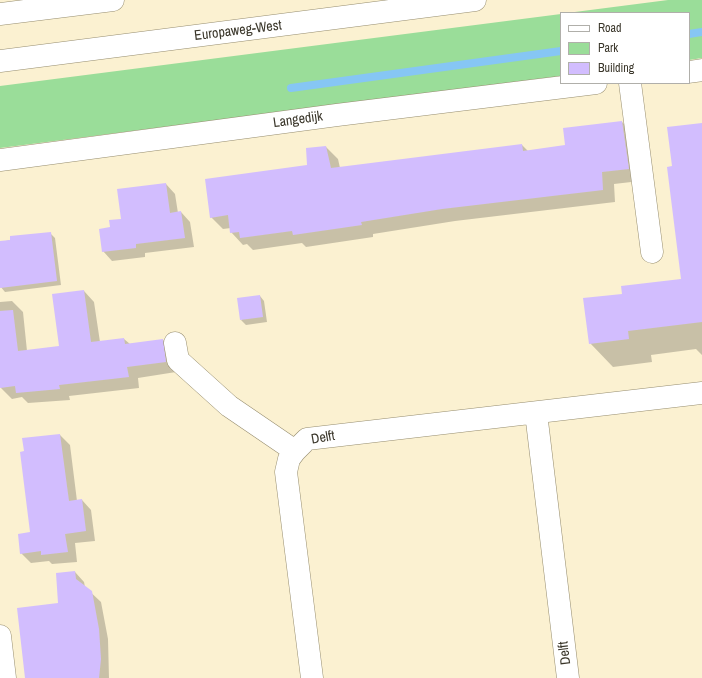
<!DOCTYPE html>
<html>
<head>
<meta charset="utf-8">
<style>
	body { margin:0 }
	#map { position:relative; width:702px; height:678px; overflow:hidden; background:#fbf1d1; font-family:"Archivo Narrow",sans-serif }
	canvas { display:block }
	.legend { position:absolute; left:560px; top:12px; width:130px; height:72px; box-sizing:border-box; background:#fff; border:1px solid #b0afaa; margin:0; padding:5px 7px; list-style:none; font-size:12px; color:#3a362a }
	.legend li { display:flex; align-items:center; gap:8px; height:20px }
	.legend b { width:20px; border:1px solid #b0afaa }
</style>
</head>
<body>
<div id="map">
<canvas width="702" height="678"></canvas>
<ul class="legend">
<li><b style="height:5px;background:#fff"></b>Road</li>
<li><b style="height:11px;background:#9add99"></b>Park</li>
<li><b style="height:11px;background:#d2bdfe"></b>Building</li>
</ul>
</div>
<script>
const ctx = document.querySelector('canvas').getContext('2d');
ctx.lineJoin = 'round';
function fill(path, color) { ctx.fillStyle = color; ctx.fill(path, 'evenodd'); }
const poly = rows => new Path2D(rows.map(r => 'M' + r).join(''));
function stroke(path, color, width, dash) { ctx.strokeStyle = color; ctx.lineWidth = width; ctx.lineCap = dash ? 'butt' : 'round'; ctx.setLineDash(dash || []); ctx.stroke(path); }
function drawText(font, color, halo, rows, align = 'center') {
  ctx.font = font + ' "Archivo Narrow",sans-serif'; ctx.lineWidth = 3; ctx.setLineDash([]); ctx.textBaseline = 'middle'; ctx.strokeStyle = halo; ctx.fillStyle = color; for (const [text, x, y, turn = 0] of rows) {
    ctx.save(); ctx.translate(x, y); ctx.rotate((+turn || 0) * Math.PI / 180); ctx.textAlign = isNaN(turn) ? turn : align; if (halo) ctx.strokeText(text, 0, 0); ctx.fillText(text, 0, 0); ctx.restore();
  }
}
const green = poly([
	[668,0,702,0,702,58,689,60,689,13,567,13],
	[561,14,561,76,0,148,0,86]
]);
const shadow = poly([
	[622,122,634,134,640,181,614,184,615,202,455,221,373,234,373,237,306,247,302,243,253,250,247,244,243,245,231,232,231,228,223,229,211,217,308,166,326,147,338,159,340,168,522,145,528,151,566,146],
	[702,124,702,355,696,349,651,355,652,362,613,367,590,343,623,295,682,279,673,167],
	[166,184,175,194,178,213,181,212,190,222,194,247,145,253,145,257,112,261,103,251,111,228],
	[50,233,55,238,61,285,5,292,0,286,0,242],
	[84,291,94,302,100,342,124,339,130,344,163,340,174,351,176,372,138,378,139,388,69,396,70,400,28,403,22,397,12,399,1,388,0,377,0,302,12,301,23,312,27,351,60,347],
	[260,296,264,301,267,322,246,325,241,320],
	[60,435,70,445,77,501,82,500,91,510,95,541,75,543,77,562,52,564,49,561,31,563,21,553,31,533],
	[75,572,84,582,85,587,101,602,108,639,109,678,26,678]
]);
const stream = poly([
	[689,34,702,32],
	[291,88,561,51]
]);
const building = poly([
	[622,121,629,169,602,172,603,190,442,209,361,222,362,225,293,235,292,231,240,238,239,232,230,233,228,215,210,218,205,179,307,165,306,148,326,146,331,168,522,144,523,151,565,145,563,128],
	[702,123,702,322,628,331,629,339,589,344,583,298,622,294,621,286,681,279,667,167,672,166,667,127],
	[166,183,170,213,181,211,185,238,136,244,136,248,102,252,99,229,110,227,109,220,121,219,117,189],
	[51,232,57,281,0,288,0,241,10,240,10,236],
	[84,290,91,342,124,338,125,344,163,339,166,362,127,367,129,377,59,385,60,389,16,393,15,386,0,388,0,311,13,310,18,351,59,346,52,294],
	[260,295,263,317,240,320,237,298],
	[60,434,69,501,82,499,86,531,65,534,68,552,41,555,41,551,20,554,18,534,30,532,20,452,24,451,22,438],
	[75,571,76,579,92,591,99,629,101,659,99,678,25,678,17,608,58,603,56,573]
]);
const minor = poly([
	[689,72,702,70],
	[630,83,652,252],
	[0,160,337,115,596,83],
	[175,343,178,360,229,406,295,451],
	[536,413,568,678],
	[0,636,5,678],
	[312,678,286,472,289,459,295,451,307,439,702,393]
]);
const major = poly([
	[0,14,113,0],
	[0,61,475,0]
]);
const streetNames = [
	["Europaweg-West",238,31,-7],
	["Langedijk",298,120,-8],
	["Delft",323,438,-10],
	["Delft",565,653,-97]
];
fill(green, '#9add99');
fill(shadow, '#0003');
stroke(stream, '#86c6f4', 8);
fill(building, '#d2bdfe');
stroke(minor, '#968d6f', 23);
stroke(major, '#968d6f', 23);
stroke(minor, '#fff', 22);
stroke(major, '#fff', 22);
drawText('14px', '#3a362a', '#fff', streetNames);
</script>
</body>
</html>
